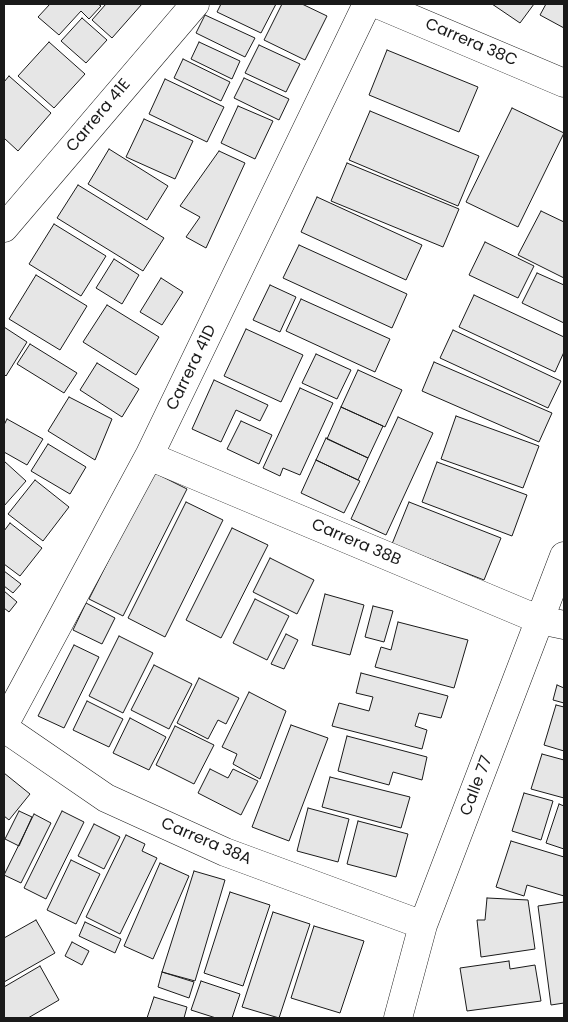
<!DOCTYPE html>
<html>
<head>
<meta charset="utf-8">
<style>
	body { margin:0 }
	#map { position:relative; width:568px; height:1022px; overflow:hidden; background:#fff; font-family:Poppins,sans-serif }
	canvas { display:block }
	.frame { position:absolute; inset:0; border:5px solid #1a1a1a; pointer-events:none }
</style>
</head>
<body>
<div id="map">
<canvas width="568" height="1022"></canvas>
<div class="frame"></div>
</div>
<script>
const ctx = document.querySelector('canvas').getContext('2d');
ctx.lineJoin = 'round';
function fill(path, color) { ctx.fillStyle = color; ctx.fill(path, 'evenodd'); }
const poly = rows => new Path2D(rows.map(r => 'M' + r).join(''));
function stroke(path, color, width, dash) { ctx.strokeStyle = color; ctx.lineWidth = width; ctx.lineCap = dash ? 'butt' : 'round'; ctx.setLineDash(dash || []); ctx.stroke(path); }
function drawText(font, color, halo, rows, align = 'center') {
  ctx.font = font + ' Poppins,sans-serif'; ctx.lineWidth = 4; ctx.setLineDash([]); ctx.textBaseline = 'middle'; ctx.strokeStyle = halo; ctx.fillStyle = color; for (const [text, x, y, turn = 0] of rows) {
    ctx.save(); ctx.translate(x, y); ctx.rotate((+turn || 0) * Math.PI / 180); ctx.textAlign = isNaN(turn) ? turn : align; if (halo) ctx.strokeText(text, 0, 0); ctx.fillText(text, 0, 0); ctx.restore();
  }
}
const building = poly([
	[50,4,98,4,101,6,89,19,81,11,59,35,38,17,50,4],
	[106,4,142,4,112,38,92,20,106,4],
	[221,4,276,4,261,33,217,12,221,4],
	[282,4,302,4,327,16,305,60,264,40,282,4],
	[492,4,534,4,520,23,492,4],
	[546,4,564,4,564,28,540,15,546,4],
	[205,15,255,38,245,57,196,33,205,15],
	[82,18,107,40,86,63,61,41,82,18],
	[49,42,85,74,54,108,18,76,49,42],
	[199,42,240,61,232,79,191,59,199,42],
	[259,45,300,64,286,92,245,73,259,45],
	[387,50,478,87,459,132,369,95,387,50],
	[183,59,230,82,221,101,174,78,183,59],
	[9,76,51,113,18,151,4,138,4,82,9,76],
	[244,78,289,99,279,120,234,98,244,78],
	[165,79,224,107,207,142,149,114,165,79],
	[238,106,273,121,255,159,221,143,238,106],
	[512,108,564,133,518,227,466,202,512,108],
	[370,111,479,156,458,206,349,160,370,111],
	[144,119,193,141,175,179,126,157,144,119],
	[109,149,168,186,147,220,88,184,109,149],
	[219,151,245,163,206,248,186,237,200,217,180,206,219,151],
	[347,163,459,209,443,247,331,201,347,163],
	[78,185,164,238,143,271,57,218,78,185],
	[317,197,422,245,406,280,301,232,317,197],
	[541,211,564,222,564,278,518,255,541,211],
	[54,224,106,256,81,296,29,264,54,224],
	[485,242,534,266,518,298,469,275,485,242],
	[299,245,407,294,392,328,283,278,299,245],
	[114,259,139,275,122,304,96,288,114,259],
	[537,273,564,285,564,323,522,303,537,273],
	[36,275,87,306,60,350,9,319,36,275],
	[161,278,183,292,162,325,140,312,161,278],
	[270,285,296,297,280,332,253,320,270,285],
	[474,295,564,337,564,352,555,372,459,327,474,295],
	[301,299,390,339,375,372,286,331,301,299],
	[107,305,159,337,136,375,83,342,107,305],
	[4,327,27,342,6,376,4,374,4,327],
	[246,329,303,355,281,402,224,376,246,329],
	[453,330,561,381,548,408,440,358,453,330],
	[30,344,77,373,64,393,17,364,30,344],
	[316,354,351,370,337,399,302,383,316,354],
	[434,362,552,413,539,442,422,391,434,362],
	[97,363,139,389,122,417,80,390,97,363],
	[358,370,402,390,385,427,341,407,358,370],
	[214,380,268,405,260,421,236,410,221,442,192,429,214,380],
	[300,388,333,403,300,475,283,468,280,476,263,468,300,388],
	[69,397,112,419,95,460,48,431,69,397],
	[341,407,383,426,368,458,327,439,341,407],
	[456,416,539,446,523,488,441,459,456,416],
	[398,417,433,433,386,535,351,519,398,417],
	[7,419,43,439,27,465,4,452,4,425,7,419],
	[241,421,272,435,259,464,227,449,241,421],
	[326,438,368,458,358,480,316,460,326,438],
	[48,444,86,467,70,494,31,471,48,444],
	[316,460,360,481,344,513,301,493,316,460],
	[4,461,26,481,4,506,4,461],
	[437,462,527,495,512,536,422,502,437,462],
	[153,472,187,489,123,616,89,599,153,472],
	[35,480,69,507,43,541,8,514,35,480],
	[186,502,223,520,165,637,128,618,186,502],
	[409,502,501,538,484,580,392,544,409,502],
	[10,523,42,548,20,576,4,564,4,531,10,523],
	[232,528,268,545,221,638,186,620,232,528],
	[270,558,314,580,297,614,253,592,270,558],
	[4,571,21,584,13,593,4,586,4,571],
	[4,591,17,602,9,612,4,608,4,591],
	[325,594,364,605,350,655,312,645,325,594],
	[255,599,289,616,267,660,233,643,255,599],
	[86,603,115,618,102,644,73,630,86,603],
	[373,606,393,611,384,642,365,637,373,606],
	[398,622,468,640,454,688,375,667,381,647,391,650,398,622],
	[286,634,298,640,284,669,271,664,286,634],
	[119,636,153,653,123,713,89,696,119,636],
	[74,645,99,657,64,728,38,716,74,645],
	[154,665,192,684,169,729,131,710,154,665],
	[361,673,448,696,441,718,419,713,415,726,427,730,422,749,332,726,339,703,369,711,373,697,356,693,361,673],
	[199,678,239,698,226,724,218,720,208,739,177,723,199,678],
	[557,685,564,688,564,703,553,700,557,685],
	[249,692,286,711,260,779,233,764,237,754,222,747,249,692],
	[87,701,123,719,109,747,73,730,87,701],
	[556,705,564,707,564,751,544,745,556,705],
	[130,718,166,737,149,770,113,753,130,718],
	[291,725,328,738,289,841,252,827,291,725],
	[175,726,214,745,194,784,156,765,175,726],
	[347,736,427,757,422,780,393,772,389,785,338,771,347,736],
	[542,754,564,760,564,798,531,789,542,754],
	[210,769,228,778,233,769,258,781,241,815,198,793,210,769],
	[4,773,30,794,9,820,4,816,4,773],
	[330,777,410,797,401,828,322,807,330,777],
	[524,793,553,801,541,840,512,831,524,793],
	[559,804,564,806,564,849,546,843,559,804],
	[308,808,349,819,338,862,297,851,308,808],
	[19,811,32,817,19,846,5,839,19,811],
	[62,811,84,822,46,899,24,888,62,811],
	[34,814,51,823,21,883,4,875,34,814],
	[358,821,408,834,396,877,347,864,358,821],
	[94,824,120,837,104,869,78,856,94,824],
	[126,835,145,844,142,851,157,858,120,934,86,917,126,835],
	[511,841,564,857,564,896,527,885,524,896,496,887,511,841],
	[71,860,100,874,76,924,47,910,71,860],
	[160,863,189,876,153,959,124,946,160,863],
	[194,871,225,880,195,981,162,972,194,871],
	[230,892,270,905,243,986,204,973,230,892],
	[487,898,528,900,535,949,481,957,477,920,485,920,487,898],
	[564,902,564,1003,551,1005,538,906,564,902],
	[273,912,310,924,279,1018,242,1007,273,912],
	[36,920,55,953,4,982,4,938,36,920],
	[85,922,121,939,115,953,79,936,85,922],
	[314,926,364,941,340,1013,291,998,314,926],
	[72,942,89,951,82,965,65,956,72,942],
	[509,961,510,969,535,965,541,1001,467,1011,460,968,509,961],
	[40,966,59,1000,28,1018,4,1018,4,987,40,966],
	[162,972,194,982,189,998,158,987,162,972],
	[201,981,240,994,232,1018,216,1018,191,1010,201,981],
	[154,997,187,1007,184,1018,147,1018,154,997]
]);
const minor = poly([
	[377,4,564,83],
	[4,228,195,4],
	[149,456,540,620,564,625],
	[4,725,149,456,367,4],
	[4,728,106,798,225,852,423,925],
	[398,1018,423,925,564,556]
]);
const streetNames = [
	["Carrera 38C",471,43,23],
	["Carrera 41E",99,116,-50],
	["Carrera 41D",192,368,-64],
	["Carrera 38B",356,543,23],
	["Calle 77",477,786,-69],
	["Carrera 38A",206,842,23]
];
fill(building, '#e6e6e6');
stroke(building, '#1a1a1a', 1);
stroke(minor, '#1a1a1a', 29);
stroke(minor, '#fff', 28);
drawText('16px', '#1a1a1a', '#fff', streetNames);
</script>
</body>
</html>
